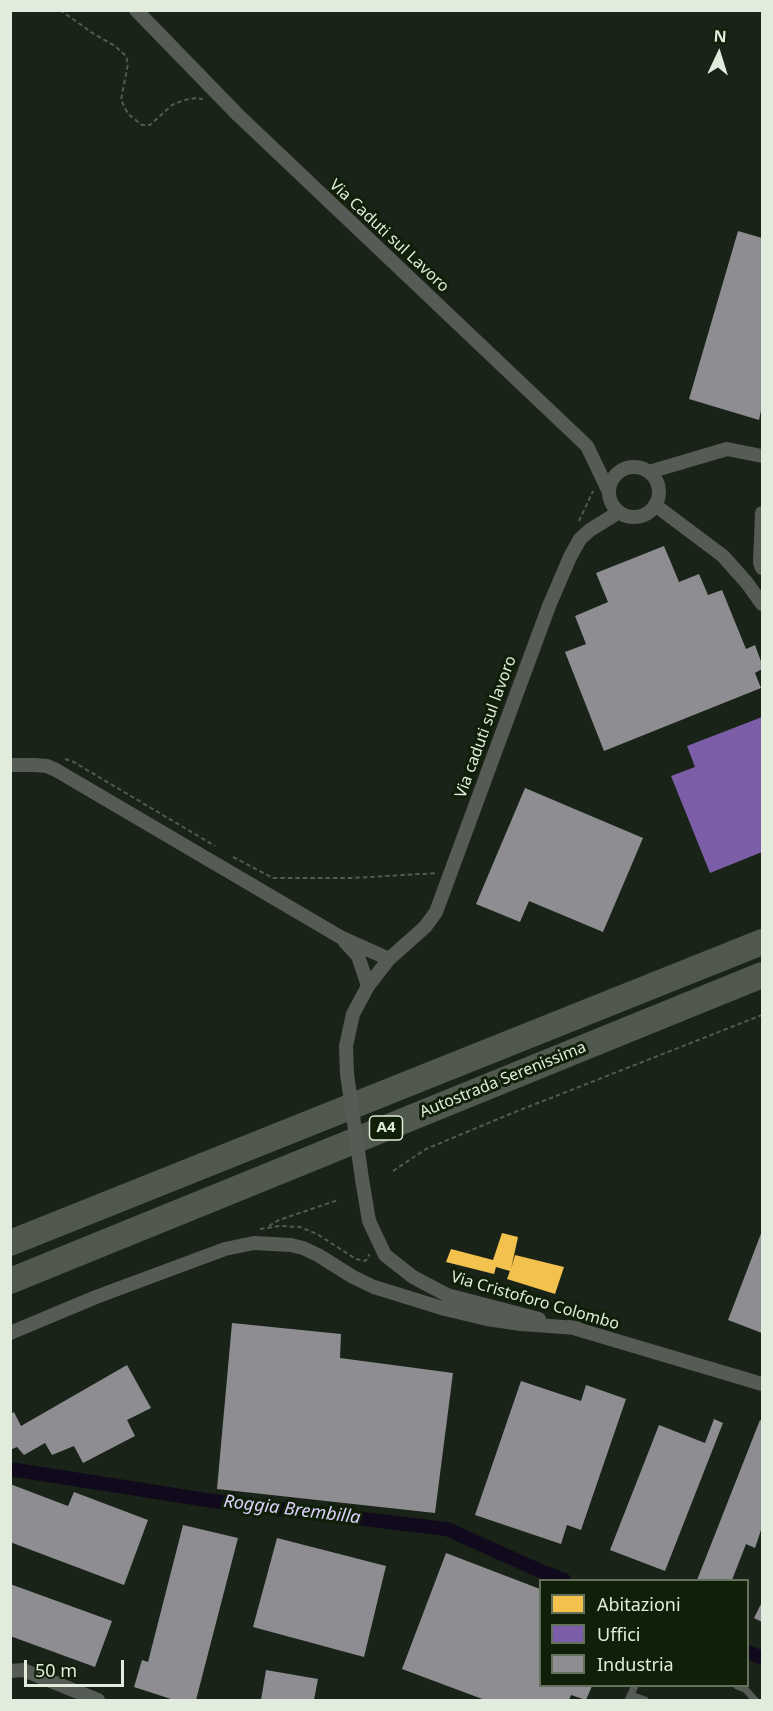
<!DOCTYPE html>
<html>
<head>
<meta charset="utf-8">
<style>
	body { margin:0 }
	#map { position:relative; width:773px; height:1711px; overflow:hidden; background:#1a2317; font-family:"Noto Sans",sans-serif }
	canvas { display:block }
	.frame { position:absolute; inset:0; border:12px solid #e1ecdd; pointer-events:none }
	.legend { position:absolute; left:539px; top:1579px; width:210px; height:108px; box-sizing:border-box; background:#0f1f08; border:2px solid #63715d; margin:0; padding:8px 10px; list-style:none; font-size:18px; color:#e1ecdd }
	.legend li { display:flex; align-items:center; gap:12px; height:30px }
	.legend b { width:30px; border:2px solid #63715d }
	.north { position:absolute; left:689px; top:24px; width:60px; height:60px; -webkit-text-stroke:4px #0f1f08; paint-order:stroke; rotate:4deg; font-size:16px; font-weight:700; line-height:24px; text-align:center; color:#e1ecdd }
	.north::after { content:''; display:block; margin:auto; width:21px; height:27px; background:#e1ecdd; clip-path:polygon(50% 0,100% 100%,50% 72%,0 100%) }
	.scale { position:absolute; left:24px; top:1660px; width:100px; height:27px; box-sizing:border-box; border:3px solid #e1ecdd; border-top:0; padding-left:8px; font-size:18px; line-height:21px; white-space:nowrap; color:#e1ecdd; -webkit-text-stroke:4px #0f1f08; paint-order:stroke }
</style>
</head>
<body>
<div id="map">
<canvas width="773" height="1711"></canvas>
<div class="frame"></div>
<ul class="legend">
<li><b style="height:16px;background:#f2c14e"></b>Abitazioni</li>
<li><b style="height:16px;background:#7b5ea7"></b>Uffici</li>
<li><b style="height:16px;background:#8d8d92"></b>Industria</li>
</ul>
<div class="north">N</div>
<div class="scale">50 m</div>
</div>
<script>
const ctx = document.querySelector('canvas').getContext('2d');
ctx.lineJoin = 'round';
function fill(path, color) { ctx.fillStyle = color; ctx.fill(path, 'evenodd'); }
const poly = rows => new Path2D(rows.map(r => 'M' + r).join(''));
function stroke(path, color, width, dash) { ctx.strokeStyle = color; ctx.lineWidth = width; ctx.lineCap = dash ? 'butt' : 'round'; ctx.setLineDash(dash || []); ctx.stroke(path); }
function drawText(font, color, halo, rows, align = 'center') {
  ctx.font = font + ' "Noto Sans",sans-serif'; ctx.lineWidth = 6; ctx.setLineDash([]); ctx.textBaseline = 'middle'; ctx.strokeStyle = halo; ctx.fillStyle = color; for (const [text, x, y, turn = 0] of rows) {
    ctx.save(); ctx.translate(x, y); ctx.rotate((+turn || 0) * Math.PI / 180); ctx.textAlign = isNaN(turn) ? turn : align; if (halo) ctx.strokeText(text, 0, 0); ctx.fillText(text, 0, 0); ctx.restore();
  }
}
const homes = poly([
	[502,1233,518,1237,511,1269,515,1255,564,1267,555,1294,507,1279,510,1271,496,1267,494,1274,446,1262,451,1249,493,1260]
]);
const offices = poly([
	[762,717,762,852,710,873,671,776,695,767,687,746]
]);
const industry = poly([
	[738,231,762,238,762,406,759,420,689,399],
	[664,546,679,582,699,574,708,595,722,590,746,649,755,645,762,664,762,669,755,673,761,688,604,751,565,652,586,644,575,616,608,602,596,573],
	[525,788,643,838,603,932,529,901,520,922,476,904],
	[762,1231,762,1333,728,1320],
	[232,1323,341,1334,340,1358,453,1373,435,1513,217,1489],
	[127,1365,151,1408,127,1420,135,1436,83,1463,74,1446,52,1455,45,1443,24,1455,17,1447,10,1450,10,1414,14,1412,21,1426],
	[521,1381,581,1401,586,1385,626,1399,581,1530,567,1525,561,1544,475,1515],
	[714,1419,723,1423,665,1571,610,1550,659,1425,705,1443],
	[760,1420,762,1421,762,1527,755,1548,746,1544,732,1580,697,1580],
	[10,1484,68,1506,74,1492,148,1520,124,1585,10,1542],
	[183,1525,238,1538,196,1700,174,1700,134,1687,142,1660,148,1662],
	[277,1538,386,1566,364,1657,253,1627],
	[446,1553,540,1589,540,1686,592,1686,586,1700,571,1695,569,1700,485,1700,402,1669],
	[10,1584,112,1621,95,1667,10,1636],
	[762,1602,762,1622,754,1618],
	[266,1670,318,1679,314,1700,261,1700]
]);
const canal = poly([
	[10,1469,213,1501,447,1529,538,1570,564,1580],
	[748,1652,762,1658]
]);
const path = poly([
	[60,10,94,34,115,46,126,56,128,64,121,100,128,114,142,125,150,125,172,105,184,100,196,98,203,99],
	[579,521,593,491],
	[65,759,72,761,215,846],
	[233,857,273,878,353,878,438,873],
	[393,1171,426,1149,510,1114,762,1015],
	[269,1226,279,1220,338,1200],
	[260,1229,280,1226,300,1227,317,1234,356,1259,365,1261,368,1258,369,1254]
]);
const service = poly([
	[737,1686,745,1689,755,1700],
	[631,1695,645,1700],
	[628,1700,635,1686]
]);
const minor = poly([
	[136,10,238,115,587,446,609,492],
	'609 492a25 25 0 1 1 50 0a25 25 0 1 1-50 0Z',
	[649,472,727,449,762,456],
	[655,505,723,556,747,583,762,604],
	[762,513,760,563,762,568],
	[10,765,34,765,47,766,56,770,342,938,389,959],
	[345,942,358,956,368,986],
	[347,1074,346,1046,353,1014,368,986,389,959,425,927,436,912,549,606,570,557,580,539,590,530,619,512],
	[362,1179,369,1221,385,1255,413,1277,447,1295,539,1319],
	[570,1327,762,1384],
	[10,1333,96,1297,225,1249,254,1243,291,1245,303,1248,318,1255,353,1277,374,1287,445,1309,487,1319,521,1324,577,1328],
	[10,1671,23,1670,98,1700]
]);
const motorway = poly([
	[10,1243,762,942],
	[10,1281,762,975]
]);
const minorBridge = poly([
	[347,1074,362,1179]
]);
const shields = [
	[386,1128,33]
];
const shieldNames = [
	["A4",386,1128]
];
const streetNames = [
	["Via Caduti sul Lavoro",389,236,43],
	["Via caduti sul lavoro",486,727,-70],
	["Autostrada Serenissima",503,1080,-22],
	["Via Cristoforo Colombo",535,1301,16]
];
const waterNames = [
	["Roggia Brembilla",292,1510,7]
];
fill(homes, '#f2c14e');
fill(offices, '#7b5ea7');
fill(industry, '#8d8d92');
stroke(canal, '#100a1c', 14);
stroke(path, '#545952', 2, [4.5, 3]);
stroke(service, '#575b56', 7);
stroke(minor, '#575b56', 14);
stroke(motorway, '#51594f', 26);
stroke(minorBridge, '#575b56', 14);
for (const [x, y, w] of shields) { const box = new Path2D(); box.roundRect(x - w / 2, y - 12, w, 24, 4.5); ctx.fillStyle = '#0f1f08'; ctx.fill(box); stroke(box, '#e1ecdd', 1.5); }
drawText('bold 15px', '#e1ecdd', null, shieldNames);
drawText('16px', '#e1ecdd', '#0f1f08', streetNames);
drawText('italic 18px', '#ddd1fb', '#0f1f08', waterNames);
</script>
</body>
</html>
